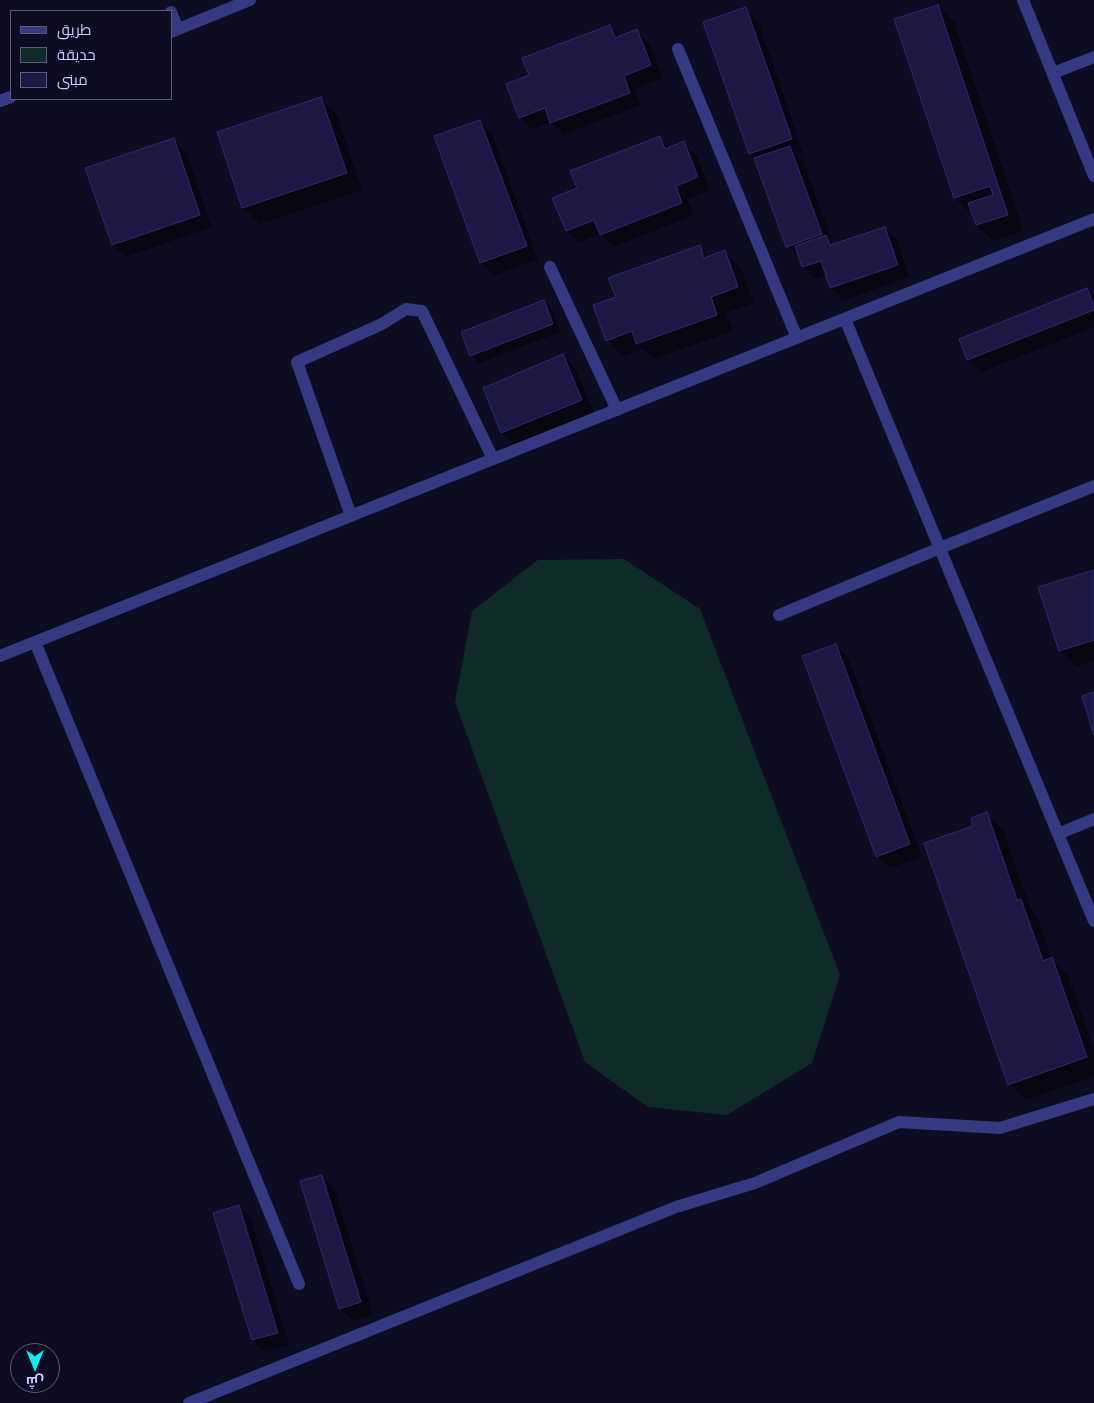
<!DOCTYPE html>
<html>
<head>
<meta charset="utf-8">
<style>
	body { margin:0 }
	#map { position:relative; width:1094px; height:1403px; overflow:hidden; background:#0e0c21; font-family:Inter,Cairo,sans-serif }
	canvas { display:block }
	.legend { position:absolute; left:10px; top:10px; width:162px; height:90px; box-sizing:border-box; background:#0e0c21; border:1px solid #5b597a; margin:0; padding:6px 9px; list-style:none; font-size:15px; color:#cecdff }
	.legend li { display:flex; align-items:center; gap:10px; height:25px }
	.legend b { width:25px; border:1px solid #5b597a }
	.north { position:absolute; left:10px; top:1343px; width:50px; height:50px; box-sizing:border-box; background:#0e0c21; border:1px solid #5b597a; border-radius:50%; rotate:180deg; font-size:14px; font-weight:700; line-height:20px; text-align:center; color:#cecdff }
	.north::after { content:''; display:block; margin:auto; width:18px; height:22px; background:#00f3f8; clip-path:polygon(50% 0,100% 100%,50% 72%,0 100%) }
</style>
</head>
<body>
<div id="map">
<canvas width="1094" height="1403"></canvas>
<ul class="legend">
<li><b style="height:6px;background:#363982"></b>طريق</li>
<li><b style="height:14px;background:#0f2b28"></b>حديقة</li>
<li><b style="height:14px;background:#1d1843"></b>مبنى</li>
</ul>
<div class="north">ش</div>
</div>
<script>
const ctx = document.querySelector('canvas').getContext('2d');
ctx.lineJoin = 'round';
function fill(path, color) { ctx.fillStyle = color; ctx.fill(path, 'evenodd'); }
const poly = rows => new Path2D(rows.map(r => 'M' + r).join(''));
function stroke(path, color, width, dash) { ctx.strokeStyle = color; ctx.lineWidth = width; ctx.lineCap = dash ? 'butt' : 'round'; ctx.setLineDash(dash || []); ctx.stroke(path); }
const green = poly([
	[624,559,700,609,840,975,812,1063,727,1115,648,1107,585,1062,455,702,472,611,538,560]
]);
const shadow = poly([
	[938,6,954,22,1023,231,993,241,977,225,973,213,971,214,955,198],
	[745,9,758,21,803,152,796,154,802,159,833,243,834,245,884,228,897,240,909,277,844,300,831,288,827,275,816,279,803,267,801,258,788,246,756,159,750,153],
	[610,26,621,37,637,31,649,43,663,78,635,88,641,105,564,134,551,122,532,129,520,117,531,76],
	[321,98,337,115,362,190,260,224,244,208,218,133],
	[480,121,492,134,538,259,494,275,481,263,435,137],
	[660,138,670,148,684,143,696,155,710,190,687,199,694,215,613,247,601,234,579,242,567,230,579,189],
	[173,140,186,152,212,227,125,257,113,244],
	[700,247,710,257,725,252,741,268,754,303,726,313,733,331,654,359,643,349,623,356,607,340,617,298],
	[1086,289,1094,297,1094,327,981,372,969,360,960,340],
	[543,301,552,309,560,332,479,363,471,355],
	[563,356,575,368,594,412,515,445,502,433,484,388],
	[1094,571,1094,661,1076,667,1060,650],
	[836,645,848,657,922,857,890,868,877,856],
	[986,814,1003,830,1031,910,1037,916,1052,959,1068,975,1094,1049,1094,1076,1026,1100,1009,1084,975,826],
	[322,1176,334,1188,373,1314,353,1321,340,1308],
	[239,1206,251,1218,289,1345,265,1352,253,1340]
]);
const building = poly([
	[938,5,1008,215,976,225,968,203,993,195,990,186,954,198,894,19,938,5],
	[746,7,792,139,749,154,703,22,746,7],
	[610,25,615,38,637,29,651,65,624,76,630,93,550,123,545,108,519,118,506,84,529,75,522,58,610,25],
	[321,97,347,173,242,208,217,132,321,97],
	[480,120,527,246,480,263,434,136,480,120],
	[660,136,665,149,684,141,698,177,676,186,682,203,600,235,594,220,566,231,552,198,577,188,570,171,660,136],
	[174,138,200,215,112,245,85,168,174,138],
	[790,146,822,234,786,247,754,158,790,146],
	[885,227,898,265,830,288,821,261,802,267,795,246,826,235,830,245,885,227],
	[700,245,704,258,725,250,738,287,711,297,717,315,636,344,632,331,606,341,593,305,616,297,608,278,700,245],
	[1087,288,1094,306,1094,310,967,360,959,339,1087,288],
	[544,300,553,324,470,356,461,332,544,300],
	[563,354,582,400,501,433,483,388,563,354],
	[1094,570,1094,640,1059,651,1038,587,1094,570],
	[836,644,910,844,876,857,802,656,836,644],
	[1094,692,1094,735,1082,696,1094,692],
	[987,812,1017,900,1021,899,1043,961,1052,957,1087,1057,1008,1085,924,843,973,826,971,818,987,812],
	[322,1175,361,1302,339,1309,300,1181,322,1175],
	[239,1205,278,1333,252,1340,213,1213,239,1205]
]);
const minor = poly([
	[1023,0,1094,176],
	[171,12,178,29],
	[171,32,250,0],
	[678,49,797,338],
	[1053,73,1094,57],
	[0,101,11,97],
	[550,267,617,410],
	[845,319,1094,921],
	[351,516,297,362,382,324,406,309,422,311,493,459],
	[779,615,940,548,1094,486],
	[35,642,299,1284],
	[0,656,1094,219],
	[1058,834,1094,819],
	[189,1403,676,1207,755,1183,899,1122,1000,1128,1094,1099]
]);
fill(green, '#0f2b28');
fill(shadow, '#0007');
fill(building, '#1d1843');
stroke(building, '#31296f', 1);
stroke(minor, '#363982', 12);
</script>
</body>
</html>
